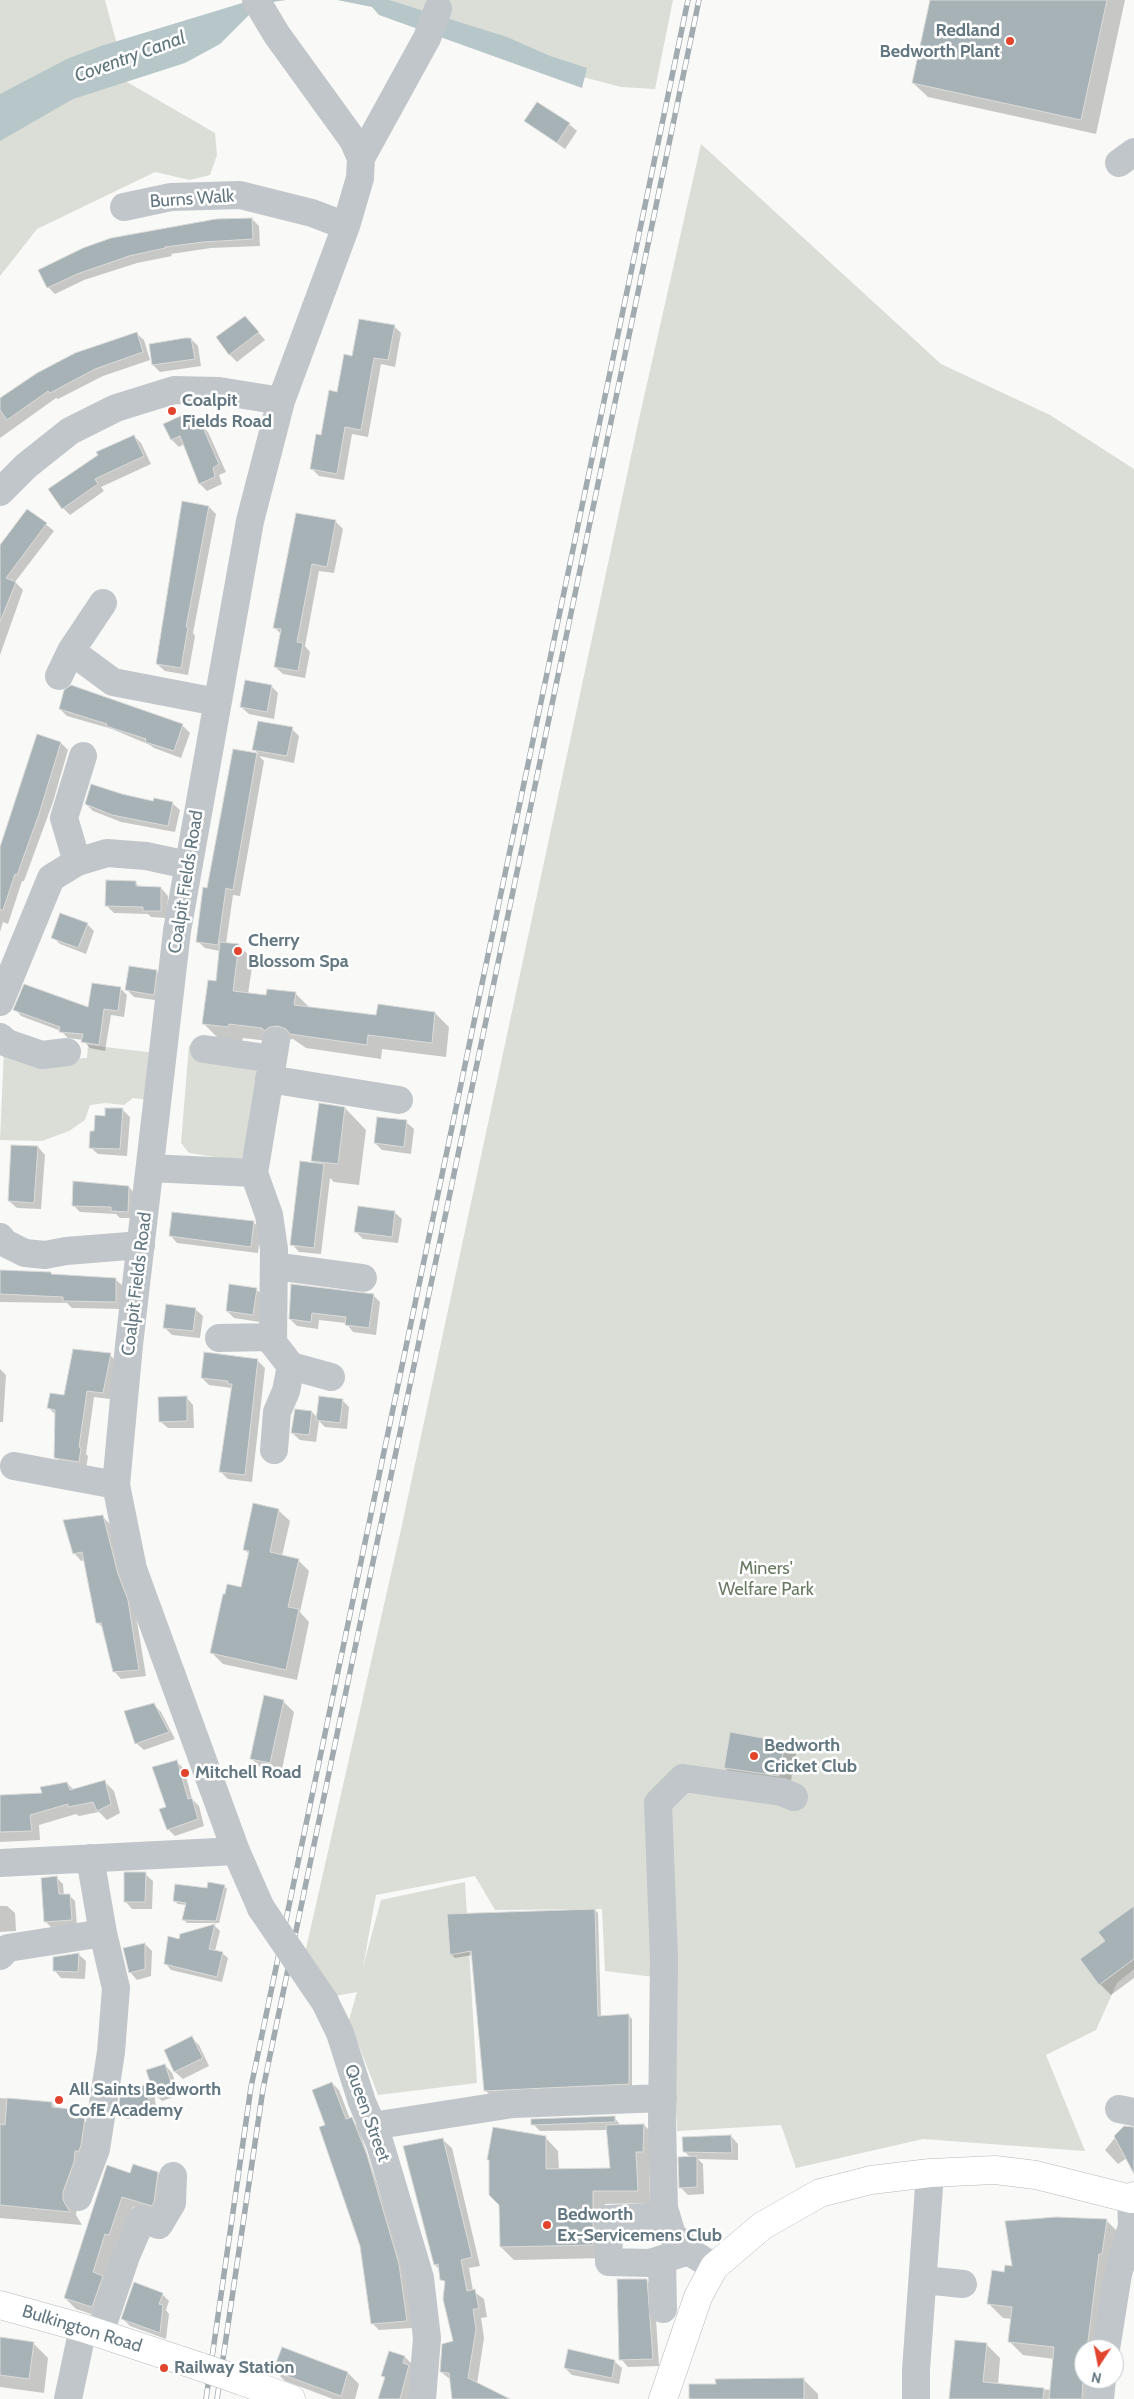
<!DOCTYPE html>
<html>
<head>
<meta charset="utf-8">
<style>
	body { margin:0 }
	#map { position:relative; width:1134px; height:2399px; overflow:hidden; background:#f9f9f7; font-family:Cabin,sans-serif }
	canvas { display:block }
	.north { position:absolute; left:1074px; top:2339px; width:50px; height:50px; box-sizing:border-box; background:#fff; border:1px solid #c1c9cd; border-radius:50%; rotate:191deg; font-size:14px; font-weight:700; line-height:20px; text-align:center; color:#647882 }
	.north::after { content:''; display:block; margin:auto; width:18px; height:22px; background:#e3442d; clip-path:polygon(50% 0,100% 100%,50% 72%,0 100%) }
</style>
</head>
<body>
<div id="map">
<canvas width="1134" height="2399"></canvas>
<div class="north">N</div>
</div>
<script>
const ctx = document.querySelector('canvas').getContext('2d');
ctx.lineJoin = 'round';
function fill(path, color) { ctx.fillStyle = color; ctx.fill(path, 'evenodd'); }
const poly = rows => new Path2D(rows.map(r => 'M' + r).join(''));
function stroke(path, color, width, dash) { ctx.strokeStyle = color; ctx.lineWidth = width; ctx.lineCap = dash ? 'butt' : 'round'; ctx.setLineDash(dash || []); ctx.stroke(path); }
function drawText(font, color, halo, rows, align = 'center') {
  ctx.font = font + ' Cabin,sans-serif'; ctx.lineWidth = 5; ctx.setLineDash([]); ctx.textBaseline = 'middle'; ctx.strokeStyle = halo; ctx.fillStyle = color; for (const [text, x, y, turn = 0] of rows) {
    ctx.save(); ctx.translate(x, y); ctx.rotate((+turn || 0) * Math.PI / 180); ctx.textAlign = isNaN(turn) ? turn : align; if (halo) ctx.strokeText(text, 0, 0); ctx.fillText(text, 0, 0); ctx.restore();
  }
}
const green = poly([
	[0,0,105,0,127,82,215,133,217,155,210,175,190,180,155,172,37,229,0,276],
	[372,0,673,0,655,89,621,87,583,77],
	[701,144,941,364,1050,415,1134,469,1134,1969,1117,1983,1096,2030,1046,2055,1085,2151,923,2139,796,2168,781,2125,677,2131,670,1979,605,1971,602,1909,495,1910,475,1876,376,1895,363,1967,381,1900,465,1882,477,2083,378,2095,349,2020,357,1992,335,1996,305,1953,400,1534,639,419],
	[88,1045,156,1053,150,1100,133,1098,124,1105,106,1103,90,1105,85,1120,69,1131,42,1141,0,1140,4,1050,49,1060,87,1058],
	[189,1045,202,1047,258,1066,248,1141,242,1158,235,1160,189,1153,181,1143]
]);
const water = poly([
	[252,0,286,0,273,2,252,12,220,44,185,63,73,99,0,141,0,94,67,59,101,46],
	[337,0,389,0,507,37,550,56,587,68,582,88,379,15,372,7]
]);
const shadow = poly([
	[931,0,1125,0,1096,134,928,97,913,83],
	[526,121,569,124,577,131,565,149],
	[252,219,259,226,260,246,211,248,171,254,172,256,137,263,84,280,55,294,48,287,40,270],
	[252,325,265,340,237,362,229,354],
	[394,326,401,333,395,367,381,364,368,437,352,434,344,480,319,476,311,468,338,393],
	[136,333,144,340,150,360,103,376,58,399,56,398,0,438,0,400],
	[191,339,198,346,201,366,160,372,153,365,150,345],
	[185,416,194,428,200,425,208,432,226,472,219,475,222,484,207,491,200,484,184,444,179,447,172,440,165,425],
	[134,436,141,443,151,464,101,487,104,491,70,515,63,508],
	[209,507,216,514,193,633,195,636,188,675,165,671,157,664],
	[28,510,54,531,15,582,23,590,0,655,0,547],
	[335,521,343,529,334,573,319,571,305,646,310,652,305,678,283,674,275,667,281,634,274,627],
	[271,686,278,693,274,719,249,714,241,707],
	[60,709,182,725,190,733,181,758,154,748,150,745,112,729,67,716],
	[292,729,299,736,294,763,259,756,264,761,240,896,233,895,226,944,239,945,253,960,248,994,268,997,295,993,310,1008,377,1017,435,1013,449,1027,446,1057,382,1049,381,1059,306,1048,293,1039,277,1042,243,1038,242,1041,218,1038,204,1024,217,983,220,951,205,948,197,941,234,750,259,754,254,750],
	[61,743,68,750,53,802,24,881,22,881,8,924,3,922,0,932,0,851],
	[122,795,154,802,172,803,180,810,175,832,121,822,93,811,86,804],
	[136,883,141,888,161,888,168,896,167,918,151,917,148,914,114,913,107,906],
	[87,924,94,931,86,954,60,944,53,937],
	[156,971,163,979,161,1001,134,997,127,990],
	[121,989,127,995,124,1017,111,1015,105,1051,90,1048,83,1040,68,1038,61,1031,21,1016,15,1009,89,1009],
	[345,1108,366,1130,359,1185,334,1182,330,1178,321,1254,299,1252,292,1244,316,1164,313,1161],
	[123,1110,130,1117,127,1156,98,1154,90,1147,96,1133],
	[406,1122,414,1129,411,1154,382,1150,375,1143],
	[38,1147,45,1155,41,1209,17,1208,9,1201],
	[74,1182,129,1187,136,1195,135,1218,120,1218,116,1214,80,1212,73,1205],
	[394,1212,402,1219,398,1243,363,1239,356,1232],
	[253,1222,261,1229,258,1253,177,1243,170,1235],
	[0,1271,51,1273,54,1276,115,1279,123,1286,123,1309,72,1308,67,1303,0,1302],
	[256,1289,263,1296,260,1322,234,1318,227,1311],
	[373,1295,380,1302,376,1335,353,1332,346,1323,319,1320,318,1329,297,1326,290,1319],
	[195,1309,203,1316,200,1338,172,1335,164,1327],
	[110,1355,117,1362,110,1399,94,1397,86,1454,88,1456,86,1469,63,1464,55,1457,56,1415,49,1408,65,1397],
	[258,1361,265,1368,252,1482,228,1479,221,1472,232,1388,209,1385,202,1378],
	[0,1369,6,1375,3,1422,0,1422],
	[186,1397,193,1405,194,1428,168,1428,160,1421],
	[342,1400,349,1407,347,1429,325,1427,319,1421,316,1442,300,1440,292,1433,312,1412,318,1418],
	[278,1510,290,1521,282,1556,298,1560,309,1571,300,1612,309,1622,297,1680,223,1664,212,1653,242,1589,249,1554,244,1549],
	[102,1516,110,1524,125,1583,135,1609,146,1676,121,1679,114,1671,104,1629,97,1622,85,1560,81,1561,74,1553],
	[283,1701,294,1712,281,1774,263,1770,252,1759],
	[154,1705,161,1712,175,1739,144,1750,136,1743],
	[785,1743,796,1754,790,1786,736,1779,725,1768],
	[177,1762,184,1769,192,1799,199,1806,204,1826,175,1836,168,1829,168,1807],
	[105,1782,114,1791,120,1813,107,1820,99,1812,79,1816,76,1814,39,1825,40,1840,0,1842,0,1796,43,1794,67,1783,74,1790],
	[145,1874,153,1881,152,1909,132,1909,125,1901],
	[57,1878,63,1884,64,1895,69,1895,75,1901,77,1926,51,1927,45,1921],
	[224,1886,227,1889,219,1923,187,1923,184,1920,187,1905,178,1904,174,1901],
	[0,1906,7,1906,15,1913,16,1931,0,1932],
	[1134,1907,1134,1978,1111,1995,1100,1984,1107,1941],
	[595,1910,598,1913,601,2017,628,2015,632,2019,632,2087,489,2094,485,2090,473,1955,455,1958,451,1954],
	[215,1926,220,1931,215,1951,222,1953,228,1958,222,1982,171,1970,166,1964,181,1935],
	[145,1944,152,1951,151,1976,137,1980,130,1972],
	[78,1954,86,1961,85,1979,61,1978,54,1970],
	[192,2038,199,2045,209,2066,183,2079,175,2072,165,2051],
	[165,2065,172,2073,180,2095,162,2101,155,2094,147,2071],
	[332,2083,339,2090,350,2119,358,2126,406,2272,413,2328,379,2330,372,2323,361,2246,327,2126],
	[146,2086,154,2093,157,2114,126,2119,119,2112],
	[0,2098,52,2103,57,2109,70,2110,78,2119,84,2120,99,2134,77,2207,76,2215,82,2225,0,2218],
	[614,2117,621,2126,644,2125,657,2138,656,2164,649,2164,650,2203,605,2204,606,2258,514,2260,501,2247,500,2204,545,2137,558,2151,559,2170,612,2169,608,2130,540,2131,533,2124],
	[1124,2127,1134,2128,1134,2165,1127,2158,1118,2164,1105,2150],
	[731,2136,738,2144,738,2160,698,2159,703,2164,704,2194,688,2195,680,2187,691,2158,684,2151],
	[443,2140,452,2148,480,2266,469,2268,473,2291,484,2299,487,2317,481,2318,484,2338,477,2384,508,2399,454,2399,451,2380,441,2372,454,2342,446,2284,442,2279,440,2270,435,2265],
	[158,2173,169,2184,163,2216,133,2207,120,2245,116,2244,105,2279,103,2318,76,2309,65,2298,131,2174],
	[1056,2218,1107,2221,1121,2235,1104,2349,1084,2349,1084,2379,1100,2379,1098,2399,951,2399,986,2344,1000,2358,998,2385,1051,2390,1054,2359,1023,2355,1009,2341,1012,2319,1003,2318,989,2304,1005,2273,1013,2267],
	[646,2280,654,2287,659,2366,628,2367,621,2359],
	[162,2294,169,2301,166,2310,169,2314,166,2339,130,2326,123,2319],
	[0,2339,33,2343,48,2358,44,2393,0,2387],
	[282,2348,348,2373,359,2384,355,2399,333,2399,285,2381,274,2370],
	[389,2352,405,2357,416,2368,414,2399,379,2399,386,2379,382,2376],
	[614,2361,622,2368,619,2384,572,2375,565,2368],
	[803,2379,818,2394,818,2399,690,2399]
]);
const building = poly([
	[930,0,1107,0,1081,120,912,83,930,0],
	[537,102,570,123,557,143,524,121,537,102],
	[252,218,253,239,203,242,165,247,165,248,129,256,77,274,47,288,38,270,83,248,111,238,216,219,252,218],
	[245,316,259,332,229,355,216,337,245,316],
	[359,319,395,325,388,360,374,358,361,430,345,427,337,474,310,469,316,434,321,435,329,390,337,392,344,354,352,356,359,319],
	[137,332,143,352,95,369,50,393,48,391,7,420,0,410,0,398,37,373,75,353,137,332],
	[185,338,191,338,195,359,152,365,149,344,185,338],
	[185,414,191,428,201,423,219,464,213,468,215,477,199,484,180,436,171,440,163,424,185,414],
	[134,435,144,456,95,479,98,484,62,509,48,489,98,455,96,452,134,435],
	[182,501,209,506,186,627,188,627,181,668,156,664,182,501],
	[27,509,47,523,6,578,16,582,0,622,0,545,27,509],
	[296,513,336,520,327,567,312,564,297,642,303,643,298,671,274,667,281,629,273,628,296,513],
	[245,680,272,685,267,712,240,707,245,680],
	[71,685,183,724,174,751,145,742,146,739,106,726,107,724,59,709,64,690,71,685],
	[258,721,293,727,287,756,252,750,258,721],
	[37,734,61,742,39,814,17,875,15,874,3,910,0,910,0,847,37,734],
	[233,749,257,753,233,890,226,888,218,945,196,942,203,887,207,888,233,749],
	[91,784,122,794,153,801,154,798,173,802,168,826,112,815,85,804,91,784],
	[106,880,136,881,136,886,161,887,161,911,143,911,143,907,105,906,106,880],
	[60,913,88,923,78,948,51,938,60,913],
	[220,942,239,944,233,991,266,995,267,989,296,992,294,1005,376,1015,378,1004,435,1012,432,1043,368,1035,367,1045,290,1034,286,1029,278,1026,270,1027,264,1031,262,1028,229,1024,228,1027,202,1024,208,980,216,981,220,942],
	[129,966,157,970,154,995,125,990,129,966],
	[92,983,121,987,118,1011,104,1009,99,1045,81,1042,83,1034,59,1032,60,1027,13,1010,24,984,88,1007,92,983],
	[319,1103,345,1107,338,1164,311,1161,319,1103],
	[105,1108,123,1108,120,1149,89,1148,90,1131,94,1131,95,1115,105,1116,105,1108],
	[377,1117,407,1120,404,1147,374,1143,377,1117],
	[11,1145,38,1146,34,1203,8,1201,11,1145],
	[300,1161,324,1164,314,1248,290,1245,300,1161],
	[73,1181,129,1186,128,1212,111,1211,111,1207,72,1206,73,1181],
	[358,1206,395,1211,392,1237,354,1232,358,1206],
	[172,1212,254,1221,251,1247,169,1236,172,1212],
	[0,1270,51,1272,51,1274,116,1278,116,1302,63,1301,63,1297,0,1294,0,1270],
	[229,1284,257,1288,253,1315,226,1311,229,1284],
	[291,1284,374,1294,369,1328,345,1325,346,1317,312,1313,311,1322,289,1319,291,1284],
	[166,1304,196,1308,193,1331,163,1328,166,1304],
	[73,1349,111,1353,103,1393,87,1391,79,1447,81,1448,79,1462,54,1458,55,1410,47,1408,50,1393,64,1395,73,1349],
	[204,1352,258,1359,245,1475,219,1472,232,1384,228,1384,228,1381,201,1378,204,1352],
	[187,1396,187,1421,159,1422,158,1397,187,1396],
	[319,1396,343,1399,340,1423,316,1420,319,1396],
	[295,1409,312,1411,309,1435,291,1433,295,1409],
	[253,1503,279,1509,270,1552,299,1559,288,1607,299,1609,286,1670,210,1653,223,1594,225,1594,227,1584,241,1587,249,1551,243,1550,253,1503],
	[103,1515,118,1574,128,1600,139,1670,113,1672,101,1623,96,1623,82,1552,73,1554,63,1520,103,1515],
	[264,1695,284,1700,270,1763,250,1759,264,1695],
	[154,1703,169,1732,135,1744,124,1711,154,1703],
	[730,1732,785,1742,779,1776,724,1768,730,1732],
	[177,1760,188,1799,192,1798,198,1819,167,1830,159,1809,166,1807,152,1767,177,1760],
	[105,1780,111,1804,97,1811,93,1802,68,1807,68,1804,30,1815,32,1831,0,1832,0,1795,42,1793,40,1787,67,1782,70,1790,105,1780],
	[124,1872,146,1872,145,1902,124,1902,124,1872],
	[57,1876,59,1894,70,1894,72,1920,44,1922,41,1878,57,1876],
	[208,1882,225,1885,216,1921,182,1920,186,1903,173,1901,175,1884,207,1888,208,1882],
	[1134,1906,1134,1959,1099,1985,1080,1959,1105,1941,1098,1932,1134,1906],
	[595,1909,598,2016,629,2014,629,2084,484,2091,471,1951,450,1955,447,1914,595,1909],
	[215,1924,209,1949,223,1952,217,1977,164,1964,168,1936,179,1939,180,1934,215,1924],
	[145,1943,145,1969,129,1973,123,1948,145,1943],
	[79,1953,78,1972,53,1971,53,1957,79,1953],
	[192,2036,203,2058,174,2072,164,2050,192,2036],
	[165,2064,173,2088,154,2094,146,2070,165,2064],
	[332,2082,346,2119,352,2117,367,2155,399,2264,407,2321,371,2324,360,2246,319,2127,325,2125,312,2090,332,2082],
	[147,2085,150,2108,118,2112,121,2088,147,2085],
	[7,2098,52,2102,52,2107,70,2109,70,2117,85,2118,81,2145,79,2151,75,2151,74,2162,63,2192,63,2200,70,2212,0,2205,0,2124,5,2125,7,2098],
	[615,2116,615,2122,531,2125,531,2119,615,2116],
	[644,2124,643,2152,636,2152,638,2191,593,2191,593,2245,500,2247,499,2205,489,2195,489,2160,487,2160,493,2127,546,2136,546,2169,610,2168,606,2125,644,2124],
	[1124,2126,1134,2127,1134,2174,1114,2136,1124,2126],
	[731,2135,732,2153,683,2152,682,2137,731,2135],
	[443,2138,472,2257,461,2260,467,2291,475,2289,479,2309,473,2309,476,2329,468,2378,510,2399,452,2399,449,2373,440,2372,442,2344,453,2341,443,2299,445,2281,440,2280,438,2264,434,2265,403,2146,443,2138],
	[697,2156,697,2187,679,2188,678,2157,697,2156],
	[133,2164,158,2172,154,2202,152,2206,122,2197,109,2235,105,2234,93,2272,103,2276,92,2307,64,2298,107,2165,130,2173,133,2164],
	[1056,2217,1107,2219,1102,2254,1099,2254,1087,2349,1084,2349,1082,2399,1049,2399,1054,2347,1008,2342,1012,2307,987,2304,992,2270,1004,2272,1005,2265,1012,2266,1005,2221,1056,2217],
	[617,2279,647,2279,653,2359,619,2360,617,2279],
	[134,2282,163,2293,159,2304,163,2305,160,2333,121,2319,134,2282],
	[0,2337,34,2342,29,2379,0,2375,0,2337],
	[955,2340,987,2343,983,2382,1044,2388,1043,2399,949,2399,955,2340],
	[282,2347,348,2372,341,2396,273,2371,282,2347],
	[568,2349,615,2360,612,2378,564,2368,568,2349],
	[389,2351,405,2356,403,2363,409,2365,400,2399,378,2399,385,2377,381,2376,389,2351],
	[804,2378,804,2399,689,2399,689,2384,716,2384,715,2379,804,2378]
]);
const minor = poly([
	[256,0,277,35,353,140,361,158,360,178,346,226,281,401,250,521,177,931,129,1345,116,1485,133,1569,236,1851,261,1908],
	[361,158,427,38,438,9],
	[1119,163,1134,152],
	[124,207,171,197,240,195,312,213,346,226],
	[0,492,26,466,70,431,116,408,174,390,219,391,281,401],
	[71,651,113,682,217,702],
	[59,676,71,651,103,603],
	[77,862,64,818,83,756],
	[0,1002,51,878,77,862,107,853,146,856,188,865],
	[0,1037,7,1043,42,1055,67,1052],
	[204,1049,273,1059],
	[269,1079,399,1100],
	[150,1168,254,1173],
	[0,1237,5,1243,25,1253,45,1255,66,1251,141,1245],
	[274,1266,363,1278],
	[219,1338,273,1337],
	[291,1366,331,1377],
	[274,1450,277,1412,286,1391,291,1366,273,1343,274,1249,269,1215,254,1173,276,1041],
	[14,1466,116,1485],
	[0,1863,236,1851],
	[0,1956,8,1948,103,1933],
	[325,2002,340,2033,362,2102,380,2144,420,2278,427,2338,422,2399],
	[1119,2109,1134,2112],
	[372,2126,513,2104,663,2098],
	[78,2197,96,2149,111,2052,116,1988,103,1933,90,1858],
	[666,2216,608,2219,609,2262,650,2263,689,2251],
	[662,2260,663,2309],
	[714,2267,693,2254,672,2235,664,2208,662,2122,664,1959,658,1803,683,1778,782,1792,794,1797],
	[923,2280,963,2284],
	[100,2333,126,2256,142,2219,159,2225,172,2203,173,2176],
	[1106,2349,1118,2274,1132,2226,1131,2199],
	[68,2399,83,2328],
	[916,2399,916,2370,930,2173],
	[1100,2399,1102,2379]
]);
const major = poly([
	[0,2305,83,2328,201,2367],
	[242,2381,291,2399],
	[663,2399,698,2297,714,2267,762,2226,820,2193,871,2180,930,2173,995,2170,1036,2175,1131,2199,1134,2196]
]);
const rail = poly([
	[206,2399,251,2087,688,0],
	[217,2399,263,2089,699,0]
]);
const minorBridge = poly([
	[261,1908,325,2002]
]);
const majorBridge = poly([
	[201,2367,242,2381]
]);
const markers = [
	[1010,41,5,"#e3442d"],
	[172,411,5,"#e3442d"],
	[238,951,5,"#e3442d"],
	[754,1756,5,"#e3442d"],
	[185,1773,5,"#e3442d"],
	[59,2100,5,"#e3442d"],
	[547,2225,5,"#e3442d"],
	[164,2368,5,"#e3442d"]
];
const poiNames = [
	["Redland",1000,31,"right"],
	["Bedworth Plant",1000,52,"right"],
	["Coalpit",182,401],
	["Fields Road",182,422],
	["Cherry",248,941],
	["Blossom Spa",248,962],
	["Bedworth",764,1746],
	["Cricket Club",764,1767],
	["Mitchell Road",195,1773],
	["All Saints Bedworth",69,2090],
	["CofE Academy",69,2111],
	["Bedworth",557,2215],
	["Ex-Servicemens Club",557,2236],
	["Railway Station",174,2368]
];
const streetNames = [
	["Burns Walk",192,199,-4],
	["Coalpit Fields Road",186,882,-81],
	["Coalpit Fields Road",137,1284,-83],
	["Queen Street",367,2113,70],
	["Bulkington Road",82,2329,17]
];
const parkNames = [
	["Miners'",766,1569],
	["Welfare Park",766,1590]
];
const waterNames = [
	["Coventry Canal",130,57,-20]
];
fill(green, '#daded6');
fill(water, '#b7c6c8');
fill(shadow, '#0003');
fill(building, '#a7b2b6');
stroke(building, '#dbdbd9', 1);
stroke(major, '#b4babd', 29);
stroke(minor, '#c0c6c9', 28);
stroke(major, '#fff', 28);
stroke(rail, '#a1aaaf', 5.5);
stroke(rail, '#fff', 4, [11]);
stroke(majorBridge, '#b4babd', 29, []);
stroke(minorBridge, '#c0c6c9', 28);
stroke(majorBridge, '#fff', 28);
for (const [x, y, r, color] of markers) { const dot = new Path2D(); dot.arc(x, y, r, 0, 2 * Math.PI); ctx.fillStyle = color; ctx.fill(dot); stroke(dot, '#fff', 2); }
drawText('bold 18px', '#647882', '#fff', poiNames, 'left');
drawText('18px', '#647882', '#fff', streetNames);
drawText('18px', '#697a63', '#fff', parkNames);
drawText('italic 19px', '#5f777c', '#fff', waterNames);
</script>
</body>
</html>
